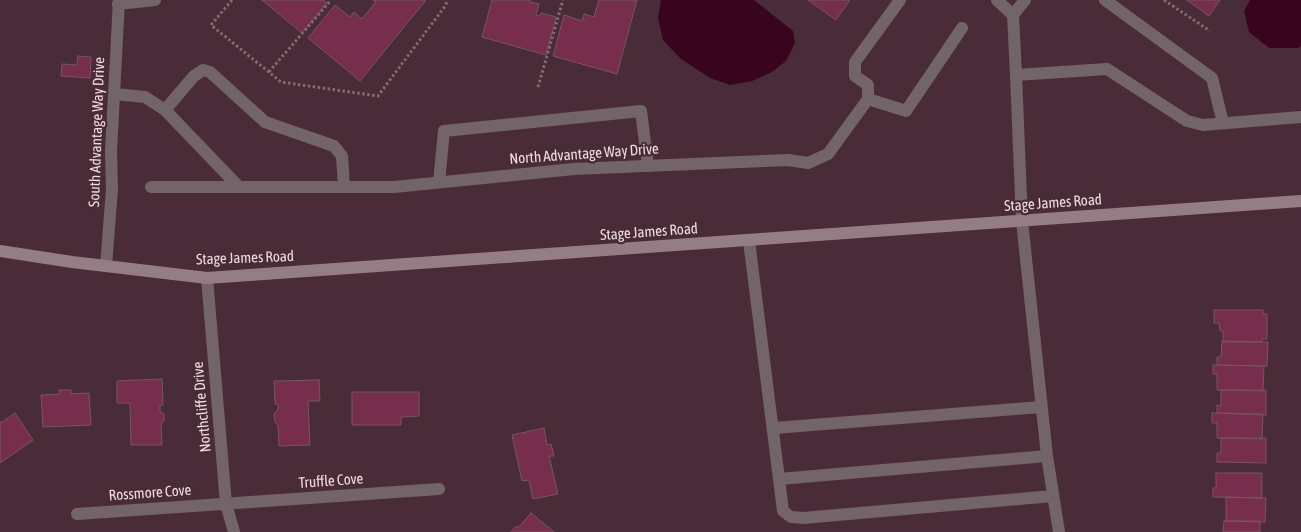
<!DOCTYPE html>
<html>
<head>
<meta charset="utf-8">
<style>
	body { margin:0 }
	canvas { display:block; background:#492c37 }
</style>
</head>
<body>
<canvas width="1301" height="532"></canvas>
<script>
const ctx = document.querySelector('canvas').getContext('2d');
ctx.lineJoin = 'round';
function fill(path, color) { ctx.fillStyle = color; ctx.fill(path, 'evenodd'); }
const poly = rows => new Path2D(rows.map(r => 'M' + r).join(''));
function stroke(path, color, width, dash) { ctx.strokeStyle = color; ctx.lineWidth = width; ctx.lineCap = dash ? 'butt' : 'round'; ctx.setLineDash(dash || []); ctx.stroke(path); }
function drawText(font, color, halo, rows, align = 'center') {
  ctx.font = font + ' "Asap Condensed",sans-serif'; ctx.lineWidth = 4.5; ctx.setLineDash([]); ctx.textBaseline = 'middle'; ctx.strokeStyle = halo; ctx.fillStyle = color; for (const [text, x, y, turn = 0] of rows) {
    ctx.save(); ctx.translate(x, y); ctx.rotate((+turn || 0) * Math.PI / 180); ctx.textAlign = isNaN(turn) ? turn : align; if (halo) ctx.strokeText(text, 0, 0); ctx.fillText(text, 0, 0); ctx.restore();
  }
}
const water = poly([
	[661,0,754,0,793,31,795,43,786,61,772,72,752,81,730,85,710,78,681,59,663,40,658,18],
	[1250,0,1301,0,1301,46,1298,48,1269,48,1249,32,1244,11]
]);
const building = poly([
	[262,0,323,0,327,3,302,33,262,0],
	[373,0,426,0,360,81,308,38,335,5,350,17,354,12,362,19,376,2,373,0],
	[492,0,530,0,530,2,539,4,536,15,540,16,541,13,556,17,546,55,482,37,492,0],
	[599,0,637,0,617,74,553,56,564,15,582,21,584,14,594,17,599,0],
	[808,0,850,0,836,20,808,0],
	[1187,0,1220,0,1209,16,1187,0],
	[78,56,91,57,90,78,61,76,62,64,77,65,78,56],
	[1214,310,1263,310,1263,314,1267,314,1267,339,1262,339,1262,342,1223,342,1223,331,1220,331,1219,323,1214,323,1214,310],
	[1222,341,1268,342,1267,366,1217,365,1217,357,1221,357,1222,341],
	[1213,365,1264,366,1263,391,1217,390,1217,374,1213,374,1213,365],
	[162,379,163,405,160,405,160,412,164,414,164,421,161,423,162,445,131,445,130,403,117,403,117,381,162,379],
	[319,380,320,401,308,401,310,445,279,446,278,425,275,422,274,414,278,410,278,404,275,404,274,381,319,380],
	[59,390,71,390,71,394,89,393,91,425,43,427,41,395,60,394,59,390],
	[1221,390,1266,390,1266,415,1217,413,1217,405,1221,406,1221,390],
	[352,392,419,392,419,416,401,417,401,425,352,425,352,392],
	[15,413,33,440,0,463,0,421,1,423,15,413],
	[1212,413,1263,414,1262,439,1217,438,1217,423,1212,423,1212,413],
	[544,428,547,445,551,444,554,456,549,456,558,494,533,499,529,480,522,481,512,435,544,428],
	[1221,438,1266,438,1266,463,1217,462,1217,453,1221,453,1221,438],
	[1216,473,1262,473,1262,498,1213,497,1213,488,1216,488,1216,473],
	[1226,497,1266,498,1265,522,1226,521,1226,497],
	[531,513,554,532,511,532,515,527,519,527,531,513],
	[1224,521,1260,521,1260,532,1223,532,1224,521]
]);
const path = poly([
	[232,0,211,25,281,82,378,96,446,5,447,0],
	[1164,0,1210,31],
	[269,72,331,0],
	[538,87,563,0]
]);
const service = poly([
	[1105,0,1212,78,1223,123],
	[118,4,155,0],
	[1013,15,1025,0],
	[114,94,145,97,165,110,194,76,203,70,210,72,265,122,334,146,342,156,344,187],
	[868,99,906,111,962,28],
	[165,110,238,186],
	[439,182,444,131,641,111,648,166],
	[749,241,779,479,1047,456,1022,221],
	[774,428,1041,407],
	[1047,456,1059,532],
	[779,479,783,511,791,517,803,518,1053,496]
]);
const minor = poly([
	[997,0,1013,15,1016,75,1107,69,1187,121,1203,125,1301,117],
	[1016,75,1022,221],
	[151,187,394,187,574,169,788,160,808,163,828,154,868,99,868,85,855,76,855,62,900,0],
	[106,266,112,189,111,152,119,0],
	[207,278,226,504,234,532],
	[77,514,439,489]
]);
const secondary = poly([
	[0,251,72,262,207,278,1301,201]
]);
const streetNames = [
	["South Advantage Way Drive",97,132,-88],
	["North Advantage Way Drive",584,154,-4],
	["Stage James Road",1053,203,-4],
	["Stage James Road",649,232,-4],
	["Stage James Road",245,258,-2],
	["Northcliffe Drive",202,407,-95],
	["Truffle Cove",331,481,-4],
	["Rossmore Cove",150,493,-4]
];
fill(water, '#39041e');
fill(building, '#772e4d');
stroke(building, '#765561', 1);
stroke(path, '#846a74', 3, [2.5, 2.5]);
stroke(service, '#736469', 12);
stroke(minor, '#736469', 12);
stroke(secondary, '#957d85', 12);
drawText('15px', '#eedbe1', '#492c37', streetNames);
</script>
</body>
</html>
